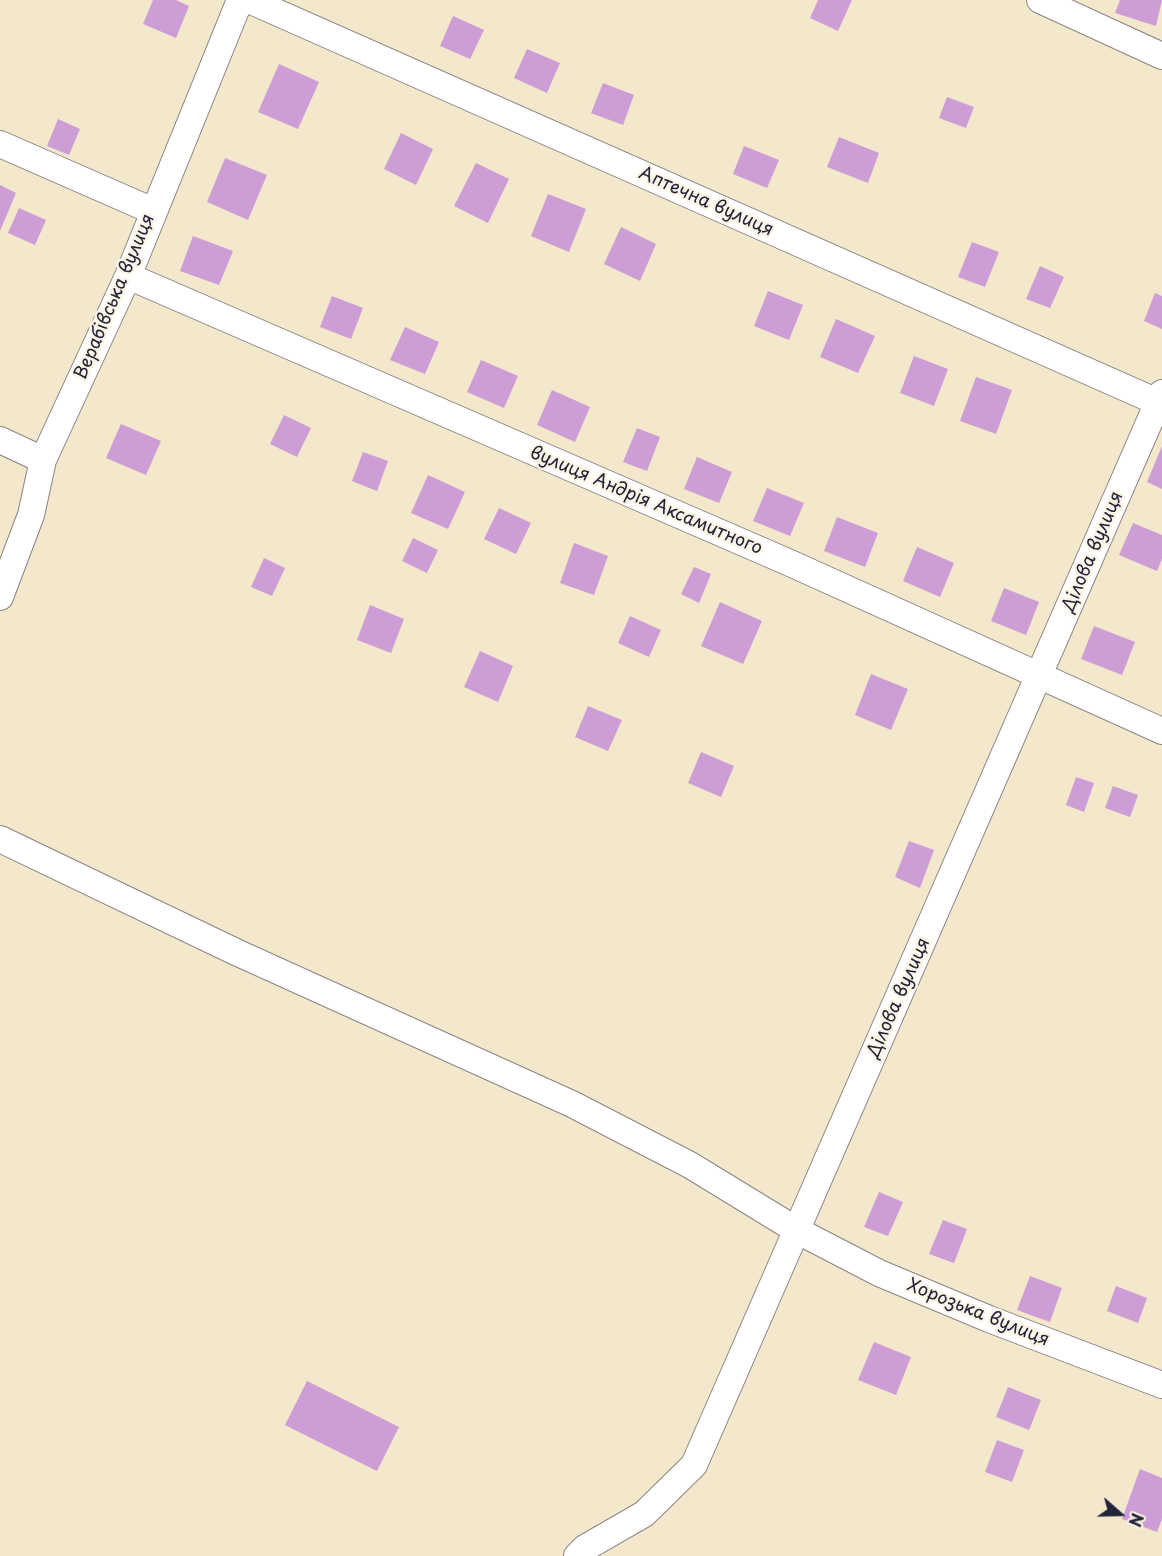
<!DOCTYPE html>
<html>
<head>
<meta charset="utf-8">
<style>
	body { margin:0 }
	#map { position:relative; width:1162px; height:1556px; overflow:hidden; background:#f3e7cc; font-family:"Playpen Sans",sans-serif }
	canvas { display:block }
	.north { position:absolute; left:1090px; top:1484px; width:60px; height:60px; -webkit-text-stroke:4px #fcf5e5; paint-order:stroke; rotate:110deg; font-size:16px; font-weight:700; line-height:24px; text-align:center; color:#22223b }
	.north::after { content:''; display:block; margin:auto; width:21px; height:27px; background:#22223b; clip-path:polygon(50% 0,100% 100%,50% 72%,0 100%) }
</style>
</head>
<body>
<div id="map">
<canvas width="1162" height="1556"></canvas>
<div class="north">N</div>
</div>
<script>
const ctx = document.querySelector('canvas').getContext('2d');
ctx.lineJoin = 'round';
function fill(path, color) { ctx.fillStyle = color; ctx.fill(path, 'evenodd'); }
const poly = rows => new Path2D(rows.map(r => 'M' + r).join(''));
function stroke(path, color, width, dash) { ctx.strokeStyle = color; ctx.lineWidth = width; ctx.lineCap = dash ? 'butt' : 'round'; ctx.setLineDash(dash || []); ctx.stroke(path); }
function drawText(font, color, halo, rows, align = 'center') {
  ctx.font = font + ' "Playpen Sans",sans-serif'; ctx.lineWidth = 5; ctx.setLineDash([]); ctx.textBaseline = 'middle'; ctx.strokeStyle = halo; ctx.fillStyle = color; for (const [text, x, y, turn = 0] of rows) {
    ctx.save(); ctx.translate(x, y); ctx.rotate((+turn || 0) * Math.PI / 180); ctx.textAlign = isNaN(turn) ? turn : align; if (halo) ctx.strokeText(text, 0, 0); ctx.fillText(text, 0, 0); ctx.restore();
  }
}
const building = poly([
	[153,0,176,0,189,6,176,38,143,24],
	[818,0,852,0,838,31,810,18],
	[1120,0,1162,0,1156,26,1115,13],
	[453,16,484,30,470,59,440,46],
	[527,49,560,63,547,93,514,78],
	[279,64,319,82,298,129,258,112],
	[603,83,634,95,623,125,591,113],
	[947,97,974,107,966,128,939,118],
	[58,119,80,129,69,155,47,146],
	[401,133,433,149,416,185,384,169],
	[839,137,879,153,868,183,827,167],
	[744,146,779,160,767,188,733,174],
	[225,158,267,175,248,220,207,202],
	[476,163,509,179,488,223,454,206],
	[0,185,16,193,0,231],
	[548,194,586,209,569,252,531,236],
	[19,208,46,220,35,245,8,233],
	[621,227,656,244,640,281,604,264],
	[193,236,233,251,219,285,180,271],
	[972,242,999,252,985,287,958,277],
	[1040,266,1064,277,1050,308,1026,299],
	[768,291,803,305,789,340,754,326],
	[1155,293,1162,296,1162,329,1144,321],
	[332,296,363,308,351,339,320,327],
	[836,319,875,336,858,373,820,357],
	[405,327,439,342,425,374,390,360],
	[914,356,948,369,934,406,900,393],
	[481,360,518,376,504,408,467,392],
	[976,377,1012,390,996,434,960,421],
	[552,390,590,407,575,442,537,425],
	[284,415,311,428,297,457,270,444],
	[121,424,161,441,146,475,106,458],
	[637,428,660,437,647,471,623,462],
	[1162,446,1162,489,1147,482],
	[363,452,388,461,377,491,352,481],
	[697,457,732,472,719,503,684,489],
	[428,475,465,492,448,529,411,513],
	[767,488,804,503,790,536,753,521],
	[499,508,531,523,516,554,484,539],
	[837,517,878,533,865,567,824,551],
	[1133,523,1162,535,1162,559,1157,571,1119,555],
	[413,538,438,550,427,573,402,561],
	[574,543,608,556,594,595,560,583],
	[917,547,954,563,940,597,903,581],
	[264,558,285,568,272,596,251,587],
	[694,567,711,574,699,603,681,594],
	[1004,588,1039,602,1026,635,991,621],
	[720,602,762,621,743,664,701,646],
	[370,605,404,619,391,653,357,640],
	[630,616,661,630,649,657,618,643],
	[1094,626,1135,642,1122,675,1081,659],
	[480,651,513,666,498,702,464,687],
	[871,674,908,689,891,730,855,715],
	[588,706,622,720,608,751,575,737],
	[701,752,734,766,721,797,688,783],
	[1076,777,1094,783,1084,812,1066,805],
	[1113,786,1138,795,1130,817,1105,808],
	[909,841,934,850,920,888,895,877],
	[879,1192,903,1202,888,1236,864,1227],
	[943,1220,967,1229,954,1263,929,1254],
	[1030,1276,1062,1288,1050,1322,1017,1310],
	[1116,1286,1147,1298,1138,1323,1107,1311],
	[874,1342,911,1357,896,1395,858,1380],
	[307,1381,399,1427,377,1471,285,1425],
	[1008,1387,1041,1400,1029,1430,996,1417],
	[997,1440,1024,1450,1012,1482,985,1472],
	[1140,1469,1162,1478,1162,1519,1157,1532,1122,1519]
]);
const minor = poly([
	[249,0,1162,404],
	[1040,0,1162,56],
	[0,144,153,211],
	[128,276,790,563,1162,731],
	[0,440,43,460],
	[0,597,31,515,43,460,128,276,240,0],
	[0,839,238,953,572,1104,690,1165,798,1231,879,1273,989,1319,1162,1385],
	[577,1556,585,1548,644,1514,694,1465,1162,393]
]);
const streetNames = [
	["Аптечна вулиця",706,202,24],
	["Верабівська вулиця",115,297,-67],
	["вулиця Андрія Аксамитного",646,501,23],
	["Ділова вулиця",1093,552,-67],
	["Ділова вулиця",899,998,-66],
	["Хорозька вулиця",978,1313,22]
];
fill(building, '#cd9ed5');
stroke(minor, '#8a8484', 28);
stroke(minor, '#fff', 26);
drawText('18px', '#22223b', '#fcf5e5', streetNames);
</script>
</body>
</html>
